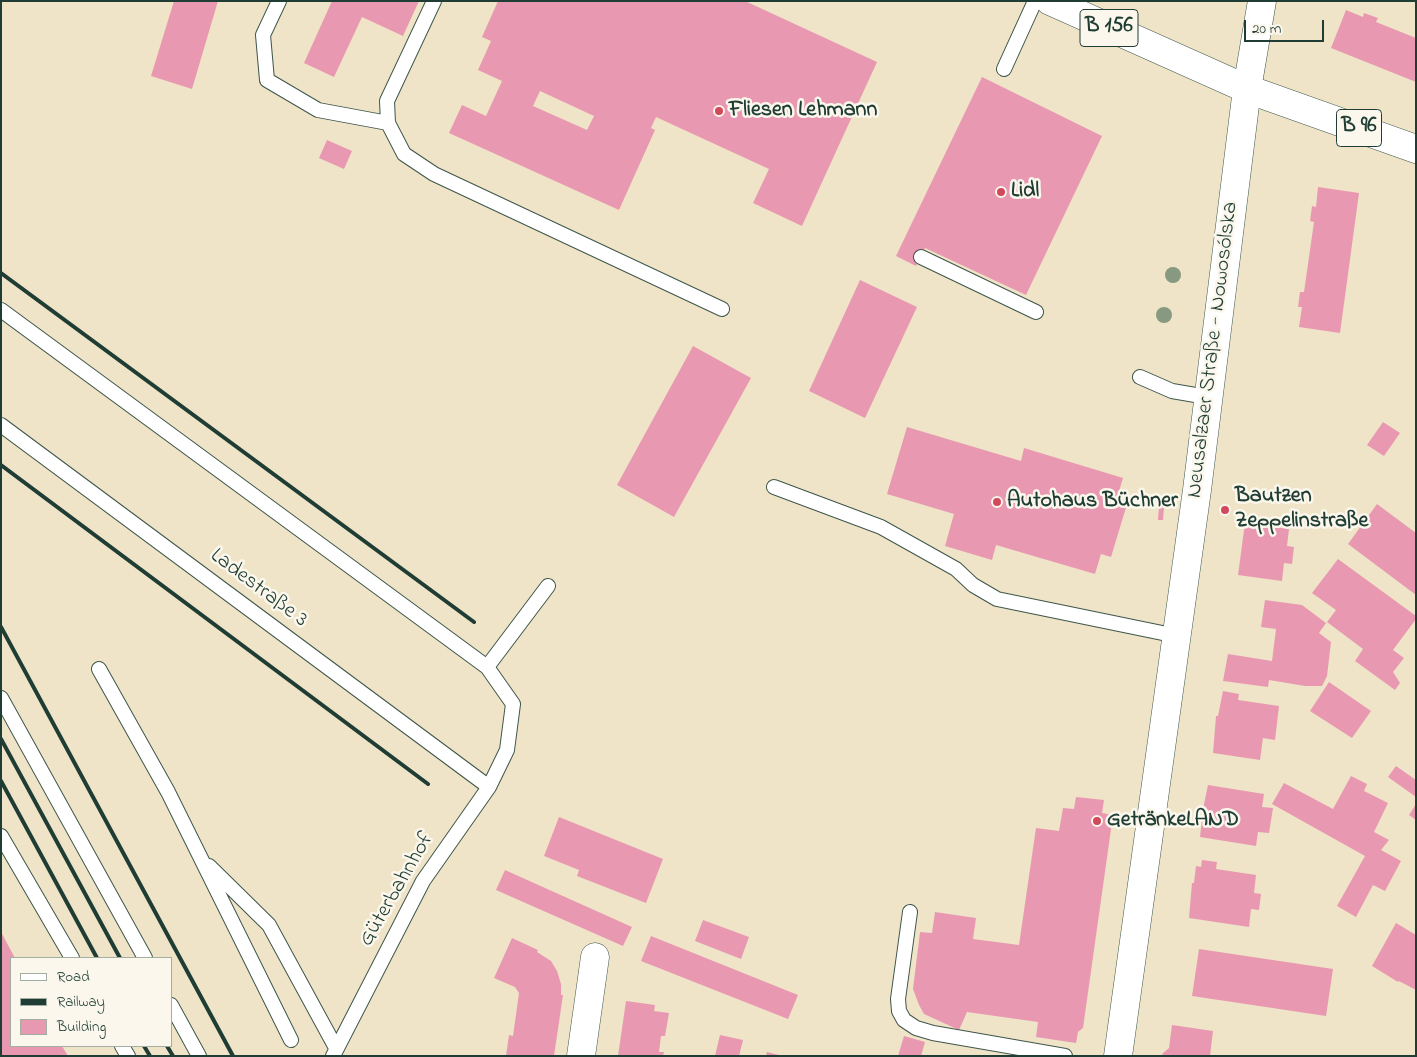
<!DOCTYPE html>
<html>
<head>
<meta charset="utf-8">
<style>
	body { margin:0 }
	#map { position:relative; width:1417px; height:1057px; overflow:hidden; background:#efe4c7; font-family:"Indie Flower",sans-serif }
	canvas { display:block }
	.frame { position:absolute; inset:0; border:2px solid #1f3d34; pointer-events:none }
	.legend { position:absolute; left:10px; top:957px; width:162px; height:90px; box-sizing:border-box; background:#fbf7ec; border:1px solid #a3ada2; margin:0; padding:6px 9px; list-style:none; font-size:15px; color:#1f3d34 }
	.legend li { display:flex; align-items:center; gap:10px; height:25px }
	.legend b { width:25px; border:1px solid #a3ada2 }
	.scale { position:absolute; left:1244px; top:20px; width:80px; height:22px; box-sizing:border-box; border:2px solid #1f3d34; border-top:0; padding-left:6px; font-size:15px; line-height:18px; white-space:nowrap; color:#1f3d34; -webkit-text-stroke:4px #fbf7ec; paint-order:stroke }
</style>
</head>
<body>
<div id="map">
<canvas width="1417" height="1057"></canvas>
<div class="frame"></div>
<ul class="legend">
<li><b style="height:6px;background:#fff"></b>Road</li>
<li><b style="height:6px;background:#1f3d34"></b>Railway</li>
<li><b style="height:14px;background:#e899b1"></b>Building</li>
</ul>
<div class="scale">20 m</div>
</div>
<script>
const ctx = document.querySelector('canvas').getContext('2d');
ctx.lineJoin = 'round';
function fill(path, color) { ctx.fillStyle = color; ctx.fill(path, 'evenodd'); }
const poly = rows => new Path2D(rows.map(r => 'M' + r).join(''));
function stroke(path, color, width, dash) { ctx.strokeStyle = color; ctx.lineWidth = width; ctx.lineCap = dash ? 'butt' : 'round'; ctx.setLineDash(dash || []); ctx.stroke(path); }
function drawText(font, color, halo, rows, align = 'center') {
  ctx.font = font + ' "Indie Flower",sans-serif'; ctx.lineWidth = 5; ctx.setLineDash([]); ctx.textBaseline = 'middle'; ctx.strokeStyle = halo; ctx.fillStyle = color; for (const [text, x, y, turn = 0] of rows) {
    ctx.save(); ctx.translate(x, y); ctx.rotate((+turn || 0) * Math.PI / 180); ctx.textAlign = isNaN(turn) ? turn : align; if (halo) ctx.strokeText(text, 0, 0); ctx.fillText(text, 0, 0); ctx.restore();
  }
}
const building = poly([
	[174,1,218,1,192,89,151,76],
	[332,1,419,1,403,36,362,17,334,77,304,63],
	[498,1,745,1,877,62,802,226,753,203,769,169,656,117,651,128,655,130,619,210,449,133,462,105,486,116,502,81,478,70,491,41,482,37],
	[540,91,594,116,587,130,533,106],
	[1346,10,1363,17,1364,13,1378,18,1376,22,1416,38,1416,82,1331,48],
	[982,77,1102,136,1026,295,925,248,916,266,896,256],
	[327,140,352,151,344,169,319,158],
	[1318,187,1359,193,1340,333,1299,327,1302,307,1298,307,1300,292,1304,292,1314,222,1310,221,1312,206,1316,207],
	[860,280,917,307,865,418,809,391],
	[693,346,751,378,674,517,617,485],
	[1383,422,1400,433,1384,456,1367,445],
	[907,427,1021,461,1024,448,1123,478,1117,498,1128,501,1111,557,1101,554,1095,574,996,545,992,560,945,546,954,514,887,494],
	[1377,504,1416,533,1416,595,1348,544],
	[1159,507,1164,507,1163,520,1158,520],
	[1245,523,1289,529,1287,546,1294,547,1292,564,1284,563,1282,581,1238,575],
	[1338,559,1416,616,1416,619,1393,650,1404,658,1393,672,1400,683,1395,690,1355,661,1363,649,1327,622,1336,610,1312,593],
	[1265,600,1302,605,1326,623,1319,633,1331,642,1327,676,1322,686,1305,686,1269,680,1268,687,1223,681,1228,654,1272,661,1276,629,1261,627],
	[1329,682,1371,711,1352,738,1310,711],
	[1223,691,1239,694,1238,700,1279,706,1275,740,1263,738,1260,760,1213,753,1216,716,1218,716],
	[1396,766,1416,780,1416,797,1388,777],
	[1351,776,1367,784,1364,791,1388,803,1374,832,1389,840,1381,850,1401,861,1385,891,1373,885,1356,917,1337,906,1365,856,1272,804,1284,783,1333,809],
	[1208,785,1264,794,1262,807,1273,808,1269,833,1258,832,1256,846,1200,837,1202,819,1201,819],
	[1076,797,1104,800,1102,813,1113,815,1083,1028,1078,1032,1076,1043,1036,1037,1038,1022,967,1012,959,1030,924,1014,919,1005,913,989,920,932,932,933,935,912,976,918,973,939,1019,945,1036,828,1059,831,1063,808,1074,809],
	[1416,804,1416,820,1409,815],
	[559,817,663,859,646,903,577,876,579,870,544,856],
	[1202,860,1217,862,1216,869,1256,875,1254,893,1261,894,1259,910,1251,909,1249,927,1189,918,1192,883,1194,883,1196,866,1201,867],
	[505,870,632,927,623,946,496,890],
	[703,920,749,937,741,959,695,941],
	[1396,923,1416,935,1416,990,1399,981,1398,982,1372,966],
	[1,932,15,958,11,958,11,1046,62,1046,68,1056,1,1056],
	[651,936,798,995,788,1019,641,961],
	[512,938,538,950,537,952,551,961,557,971,561,984,561,995,563,995,554,1056,506,1056,509,1035,513,1036,519,993,515,987,494,978],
	[1199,949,1333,969,1326,1016,1192,996],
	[626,1001,655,1005,654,1011,669,1013,665,1036,661,1036,659,1052,664,1052,663,1056,618,1056],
	[1172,1025,1213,1031,1210,1056,1164,1056,1162,1054,1169,1048],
	[720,1035,743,1040,739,1056,715,1056],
	[904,1036,925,1042,921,1056,898,1056],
	[767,1052,779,1055,778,1056,766,1056]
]);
const lane = poly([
	[279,1,263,35,267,80,318,110,388,123],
	[434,1,387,101,388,123,404,154,434,174,722,309],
	[1004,69,1035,1],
	[921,257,1036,312],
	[1,310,487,667,513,704,507,750,489,787,423,881,333,1056],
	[1140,377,1172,391,1207,397],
	[1,425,489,787],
	[774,487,881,527,956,569,973,585,997,599,1177,636],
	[487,667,548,586],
	[99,669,168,792,291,1040],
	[1,698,145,958],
	[1,836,72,958],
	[209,866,269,925,336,1048],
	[910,912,898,999,899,1011,904,1020,916,1028,933,1033,1065,1056],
	[171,1005,199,1056],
	[122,1046,128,1056]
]);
const street = poly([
	[581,1056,595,957]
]);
const secondary = poly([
	[1118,1056,1197,490,1247,89]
]);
const primary = poly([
	[1050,1,1247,89,1416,149],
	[1247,89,1262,1]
]);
const rail = poly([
	[1,273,474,622],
	[1,465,428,784],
	[1,627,233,1056],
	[1,739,120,958],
	[1,781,97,958],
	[144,1046,150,1056],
	[167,1046,173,1056]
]);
const trees = [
	[1173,275],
	[1164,315]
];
const markers = [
	[719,111,5,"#d1495b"],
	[1001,192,5,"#d1495b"],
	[997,502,5,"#d1495b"],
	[1225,510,5,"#d1495b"],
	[1097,821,5,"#d1495b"]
];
const shields = [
	[1109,28,58],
	[1359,128,45]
];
const shieldNames = [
	["B 156",1109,28],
	["B 96",1359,128]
];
const poiNames = [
	["Fliesen Lehmann",729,111],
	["Lidl",1011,192],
	["Bautzen",1235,497],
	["Zeppelinstraße",1235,522],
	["Autohaus Büchner",1007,502],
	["GetränkeLAND",1107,821]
];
const streetNames = [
	["Neusalzaer Straße - Nowosólska",1214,350,-83],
	["Ladestraße 3",258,589,37],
	["Güterbahnhof",398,890,-60]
];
fill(building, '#e899b1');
stroke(lane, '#3e564a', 16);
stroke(street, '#3e564a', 29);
stroke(secondary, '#3e564a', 29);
stroke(primary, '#3e564a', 29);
stroke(lane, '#fff', 14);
stroke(street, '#fff', 28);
stroke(secondary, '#fff', 28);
stroke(primary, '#fff', 28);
stroke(rail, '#1f3d34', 4);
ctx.fillStyle = '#889981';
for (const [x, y] of trees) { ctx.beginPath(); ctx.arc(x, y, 8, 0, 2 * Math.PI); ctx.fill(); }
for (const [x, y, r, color] of markers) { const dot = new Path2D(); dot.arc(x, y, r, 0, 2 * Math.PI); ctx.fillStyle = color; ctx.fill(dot); stroke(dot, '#fbf7ec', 2); }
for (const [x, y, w] of shields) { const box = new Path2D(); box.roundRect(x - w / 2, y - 18.5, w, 37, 4); ctx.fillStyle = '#fbf7ec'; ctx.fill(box); stroke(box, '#1f3d34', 1); }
drawText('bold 21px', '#1f3d34', null, shieldNames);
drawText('bold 22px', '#1f3d34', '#fbf7ec', poiNames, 'left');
drawText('22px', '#1f3d34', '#fbf7ec', streetNames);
</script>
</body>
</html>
